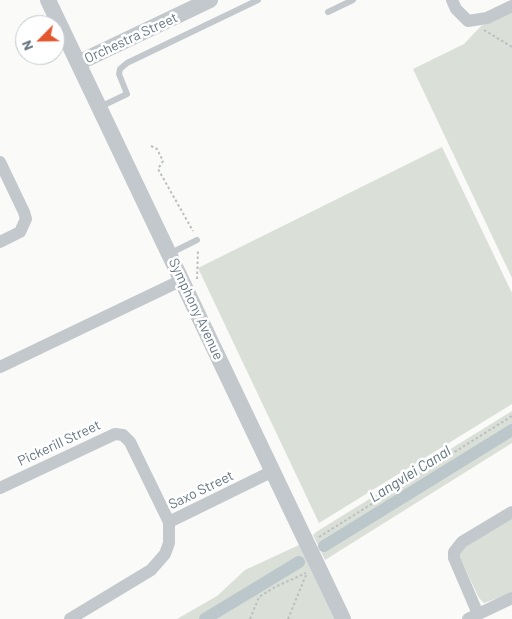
<!DOCTYPE html>
<html>
<head>
<meta charset="utf-8">
<style>
	body { margin:0 }
	#map { position:relative; width:512px; height:619px; overflow:hidden; background:#fafaf8; font-family:Barlow,sans-serif }
	canvas { display:block }
	.north { position:absolute; left:15px; top:15px; width:50px; height:50px; box-sizing:border-box; background:#fff; border:1px solid #c1c8cd; border-radius:50%; rotate:247deg; font-size:14px; font-weight:700; line-height:20px; text-align:center; color:#657683 }
	.north::after { content:''; display:block; margin:auto; width:18px; height:22px; background:#e4572e; clip-path:polygon(50% 0,100% 100%,50% 72%,0 100%) }
</style>
</head>
<body>
<div id="map">
<canvas width="512" height="619"></canvas>
<div class="north">N</div>
</div>
<script>
const ctx = document.querySelector('canvas').getContext('2d');
ctx.lineJoin = 'round';
function fill(path, color) { ctx.fillStyle = color; ctx.fill(path, 'evenodd'); }
const poly = rows => new Path2D(rows.map(r => 'M' + r).join(''));
function stroke(path, color, width, dash) { ctx.strokeStyle = color; ctx.lineWidth = width; ctx.lineCap = dash ? 'butt' : 'round'; ctx.setLineDash(dash || []); ctx.stroke(path); }
function drawText(font, color, halo, rows, align = 'center') {
  ctx.font = font + ' Barlow,sans-serif'; ctx.lineWidth = 5; ctx.setLineDash([]); ctx.textBaseline = 'middle'; ctx.strokeStyle = halo; ctx.fillStyle = color; for (const [text, x, y, turn = 0] of rows) {
    ctx.save(); ctx.translate(x, y); ctx.rotate((+turn || 0) * Math.PI / 180); ctx.textAlign = isNaN(turn) ? turn : align; if (halo) ctx.strokeText(text, 0, 0); ctx.fillText(text, 0, 0); ctx.restore();
  }
}
const green = poly([
	[512,11,512,278,413,69,464,44,481,26],
	[442,147,512,293,512,404,319,523,198,268],
	[512,411,512,443,325,560,313,535,316,532],
	[512,518,512,593,484,603,479,598,460,558,460,552,463,548],
	[299,545,334,619,177,619,217,596,245,570]
]);
const canal = poly([
	[324,546,512,430],
	[205,619,299,562]
]);
const path = poly([
	[484,30,512,47],
	[151,146,157,149,163,161,158,169,193,231],
	[197,279,198,250],
	[319,537,512,416],
	[250,619,259,597,275,587,306,573],
	[288,619,306,575]
]);
const service = poly([
	[328,12,353,0],
	[100,107,127,94,119,74,120,69,127,63,258,0],
	[171,253,197,240]
]);
const minor = poly([
	[452,0,456,9,468,21,487,18,512,6],
	[0,162,24,212,26,219,20,232,0,242],
	[0,367,182,280],
	[0,488,115,434,123,435,130,442,169,522,169,543,165,554,151,570,70,619],
	[169,522,273,471],
	[478,614,454,558,454,552,462,542,512,512],
	[468,619,512,598]
]);
const tertiary = poly([
	[48,0,343,619],
	[78,63,210,0]
]);
const streetNames = [
	["Orchestra Street",131,38,-25],
	["Symphony Avenue",196,309,65],
	["Pickerill Street",59,443,-25],
	["Saxo Street",201,490,-26]
];
const waterNames = [
	["Langvlei Canal",410,474,-32]
];
fill(green, '#dadfd7');
stroke(canal, '#bbc7cb', 12);
stroke(path, '#bbbfc2', 2, [2.5, 2.5]);
stroke(service, '#c3c8cc', 6);
stroke(minor, '#c3c8cc', 12);
stroke(tertiary, '#c3c8cc', 16);
drawText('14px', '#657683', '#fff', streetNames);
drawText('italic 15px', '#60757c', '#fff', waterNames);
</script>
</body>
</html>
